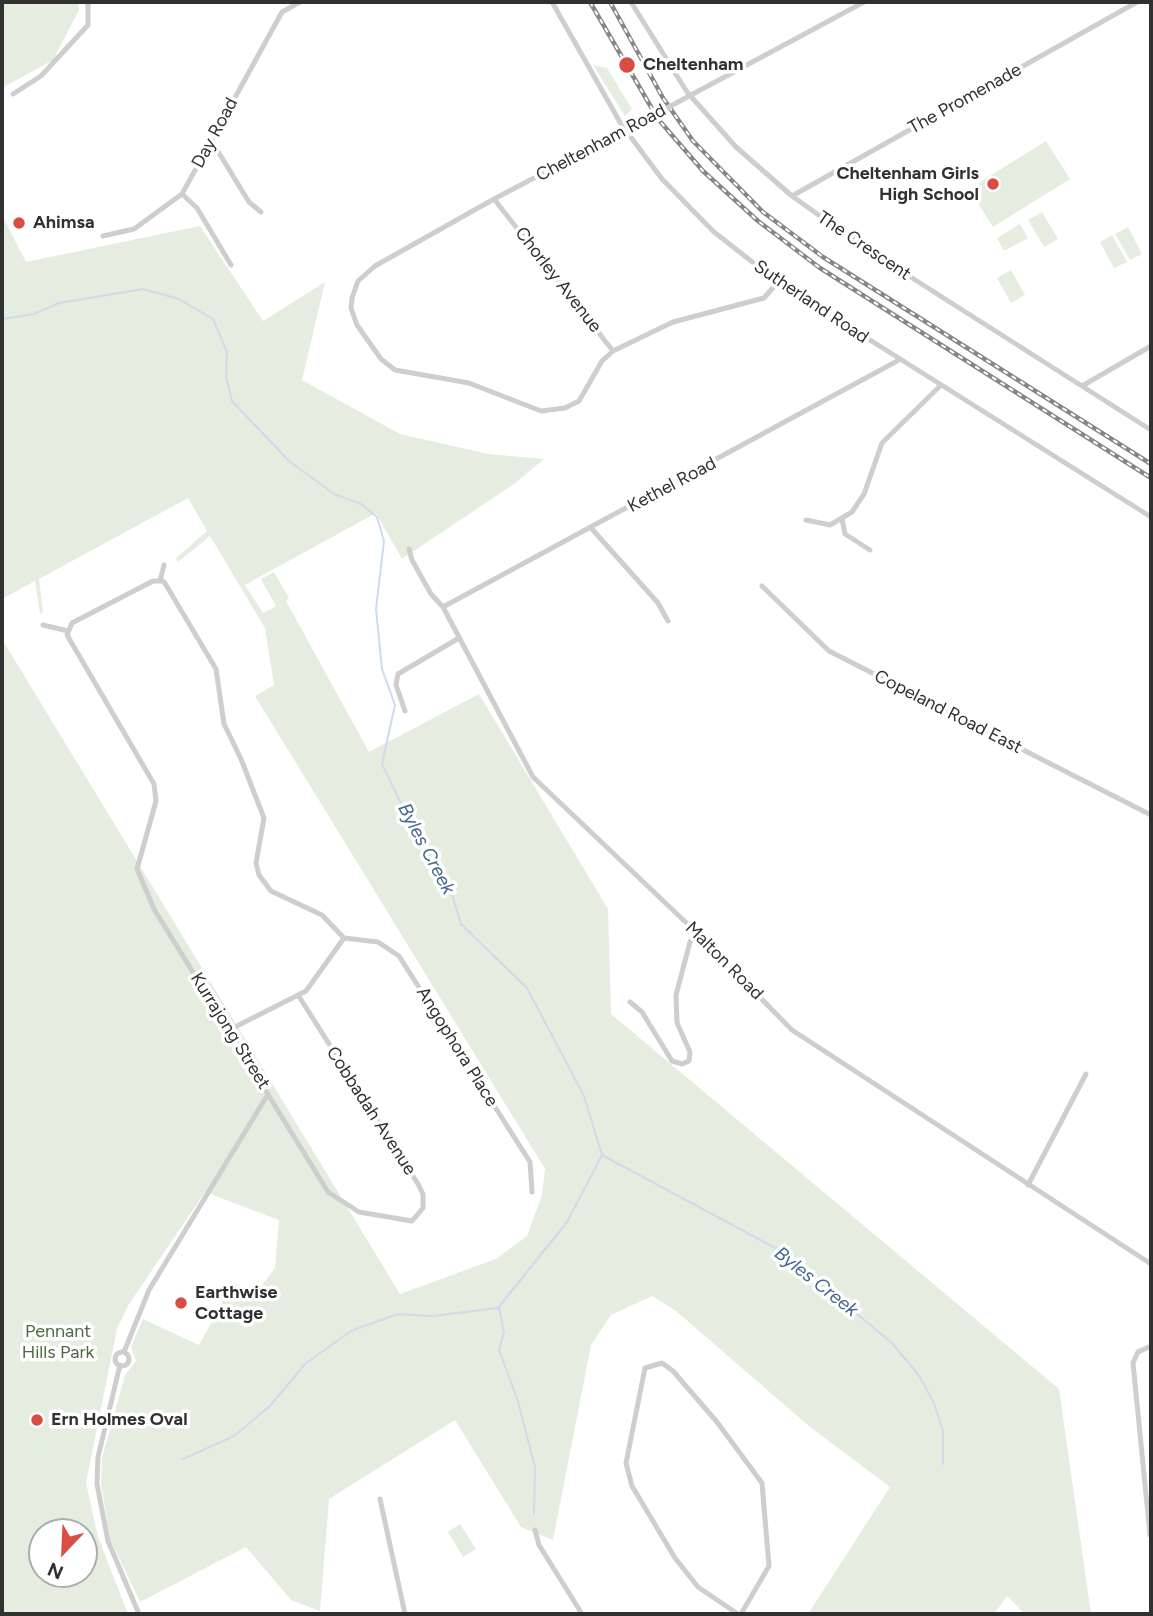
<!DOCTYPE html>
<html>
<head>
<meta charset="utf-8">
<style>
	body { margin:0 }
	#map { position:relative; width:1153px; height:1616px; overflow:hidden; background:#fff; font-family:Figtree,sans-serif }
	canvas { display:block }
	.frame { position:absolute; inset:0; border:4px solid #313131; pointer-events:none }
	.north { position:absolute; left:28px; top:1518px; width:70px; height:70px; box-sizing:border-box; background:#fff; border:2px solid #adadad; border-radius:50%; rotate:203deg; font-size:19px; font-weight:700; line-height:28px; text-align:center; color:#313131 }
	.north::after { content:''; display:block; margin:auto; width:24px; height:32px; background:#d94e42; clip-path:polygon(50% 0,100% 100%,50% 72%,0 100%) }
</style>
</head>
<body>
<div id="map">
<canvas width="1153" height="1616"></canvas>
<div class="frame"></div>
<div class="north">N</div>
</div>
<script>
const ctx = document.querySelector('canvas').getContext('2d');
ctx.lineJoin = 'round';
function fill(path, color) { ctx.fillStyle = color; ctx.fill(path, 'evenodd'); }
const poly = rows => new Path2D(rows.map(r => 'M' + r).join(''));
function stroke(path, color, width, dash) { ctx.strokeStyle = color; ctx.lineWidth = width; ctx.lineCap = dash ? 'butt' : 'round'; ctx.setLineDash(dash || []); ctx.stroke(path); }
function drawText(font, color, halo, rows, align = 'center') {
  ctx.font = font + ' Figtree,sans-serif'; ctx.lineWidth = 7; ctx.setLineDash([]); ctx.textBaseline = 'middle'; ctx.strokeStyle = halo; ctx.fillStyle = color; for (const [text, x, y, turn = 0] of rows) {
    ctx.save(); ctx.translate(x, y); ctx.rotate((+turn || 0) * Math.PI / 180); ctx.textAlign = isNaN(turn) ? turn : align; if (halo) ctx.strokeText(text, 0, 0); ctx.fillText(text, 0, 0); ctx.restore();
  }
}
const green = poly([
	[2,2,78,2,79,10,53,60,2,88],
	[593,65,607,68,632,109,625,116],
	[1046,141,1070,179,993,227,969,189],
	[1042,212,1058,239,1044,247,1028,220],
	[2,215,26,262,200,226,263,321,325,282,302,380,400,434,488,454,544,459,514,484,402,559,376,513,245,585,263,613,276,606,261,579,274,572,289,598,286,601,369,752,479,694,608,909,611,1014,1059,1389,1091,1614,1025,1614,1007,1596,994,1614,808,1614,890,1487,810,1427,676,1311,652,1296,611,1315,591,1345,553,1540,521,1527,455,1420,329,1499,320,1611,291,1600,246,1547,140,1602,110,1539,101,1484,102,1458,125,1375,136,1361,131,1347,143,1319,199,1345,233,1283,257,1292,275,1268,279,1220,205,1192,129,1304,117,1329,86,1483,98,1537,128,1614,2,1614,2,639,400,1294,496,1259,527,1236,542,1195,545,1169,255,696,274,685,265,628,210,536,178,562,176,558,207,531,188,498,39,579,43,612,40,614,35,581,2,599],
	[42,1532,84,1532,84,1574,42,1574],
	[1020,224,1028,238,1004,251,997,238],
	[1128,227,1142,254,1130,260,1115,234],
	[1112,235,1127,262,1114,268,1100,242],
	[1011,270,1025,295,1011,303,997,278],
	[460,1524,476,1549,463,1557,448,1532]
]);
const stream = poly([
	[2,319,34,314,59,303,143,289,179,299,213,319,227,352,226,376,232,401,289,461,334,494,361,504,377,517,384,541,376,609,382,669,395,705,382,764,414,830,449,885,461,924,527,988,584,1096,602,1155,779,1250,891,1342,918,1374,934,1403,943,1431,943,1464],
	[499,1308,504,1332,499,1350,517,1398,535,1467,534,1514],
	[183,1459,234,1436,270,1406,305,1364,351,1331,398,1314,433,1316,498,1308,567,1222,602,1155]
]);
const street = poly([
	[552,2,621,124,662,179,714,232,778,282,1151,517],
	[631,2,687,92,736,147,792,196,865,248,1151,430],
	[13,94,41,76,88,25,88,2],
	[678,102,864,2],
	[211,140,249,202,261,212],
	[182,194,197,208,231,265],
	[792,196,1137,2],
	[494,199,613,351,673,322,764,298,778,282],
	[103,236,134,229,182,194,282,12,300,2],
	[613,351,602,361,579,401,565,408,541,411,469,383,395,370,381,359,357,325,351,308,352,298,358,281,375,266,494,199,635,125],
	[1082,386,1151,346],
	[842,519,845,534,870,550],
	[806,520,830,525,852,512,864,494,882,443,941,385],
	[592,529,658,603,668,621],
	[409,549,412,560,431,594,443,607,533,777,697,933,792,1030,1151,1264],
	[160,581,164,565],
	[762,586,829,651,1151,815],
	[443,607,899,360],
	[43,625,68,631],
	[405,711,396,685,398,674,459,638],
	[344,938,378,942,399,956,530,1162,532,1192],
	[630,1002,642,1012,672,1061,682,1064,689,1061,690,1052,677,1023,676,995,690,942,697,933],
	[229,1030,306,991,344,938,322,915,271,891,259,875,256,863,264,818,241,759,224,724,216,669,166,585,163,581,153,581,72,623,67,635,154,784,156,801,137,869,154,909,328,1192,359,1212,412,1221,423,1208,423,1194,418,1184,298,995],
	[1028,1185,1086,1074],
	[124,1352,149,1290,268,1094],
	'115 1359a7 7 0 1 1 14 0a7 7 0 1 1-14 0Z',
	[120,1365,98,1457,97,1484,108,1541,139,1614],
	[380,1499,405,1614],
	[535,1530,539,1545,582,1614],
	[1150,1535,1133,1363,1138,1352,1151,1346],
	[738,1614,698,1587,675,1558,632,1486,626,1463,645,1368,662,1363,673,1371,717,1422,762,1483,769,1566,741,1614]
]);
const rail = poly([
	[590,2,658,119,703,171,758,221,820,268,1151,478],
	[610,2,663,98,693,141,763,212,823,257,1151,464]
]);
const streetBridge = poly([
	[635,125,678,102]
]);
const markers = [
	[627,65,9,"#d94e42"],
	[993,184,7,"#d94e42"],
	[19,223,7,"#d94e42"],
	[181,1303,7,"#d94e42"],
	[37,1420,7,"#d94e42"]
];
const poiNames = [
	["Cheltenham",643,65],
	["Cheltenham Girls",979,174,"right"],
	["High School",979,195,"right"],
	["Ahimsa",33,223],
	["Earthwise",195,1293],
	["Cottage",195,1314],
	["Ern Holmes Oval",51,1420]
];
const streetNames = [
	["The Promenade",965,99,-29],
	["Day Road",215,133,-62],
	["Cheltenham Road",601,143,-28],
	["The Crescent",864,246,34],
	["Chorley Avenue",558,280,52],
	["Sutherland Road",811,302,34],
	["Kethel Road",672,485,-28],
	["Copeland Road East",948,712,27],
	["Malton Road",724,961,45],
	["Kurrajong Street",230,1031,58],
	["Angophora Place",457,1047,58],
	["Cobbadah Avenue",371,1111,57]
];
const parkNames = [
	["Pennant",58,1332],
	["Hills Park",58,1353]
];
const waterNames = [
	["Byles Creek",426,849,62],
	["Byles Creek",816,1282,38]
];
fill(green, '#e5ede0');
stroke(stream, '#cedbeb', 2);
stroke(street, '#cecece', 5);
stroke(rail, '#868686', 4.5);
stroke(rail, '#fff', 2, [5]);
stroke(streetBridge, '#cecece', 5);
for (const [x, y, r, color] of markers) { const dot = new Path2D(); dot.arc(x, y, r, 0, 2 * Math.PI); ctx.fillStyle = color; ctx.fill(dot); stroke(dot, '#fff', 2.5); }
drawText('bold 18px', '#313131', '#fff', poiNames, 'left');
drawText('18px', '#313131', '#fff', streetNames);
drawText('18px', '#4e6a41', '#fff', parkNames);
drawText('italic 19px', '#44668e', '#fff', waterNames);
</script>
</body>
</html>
